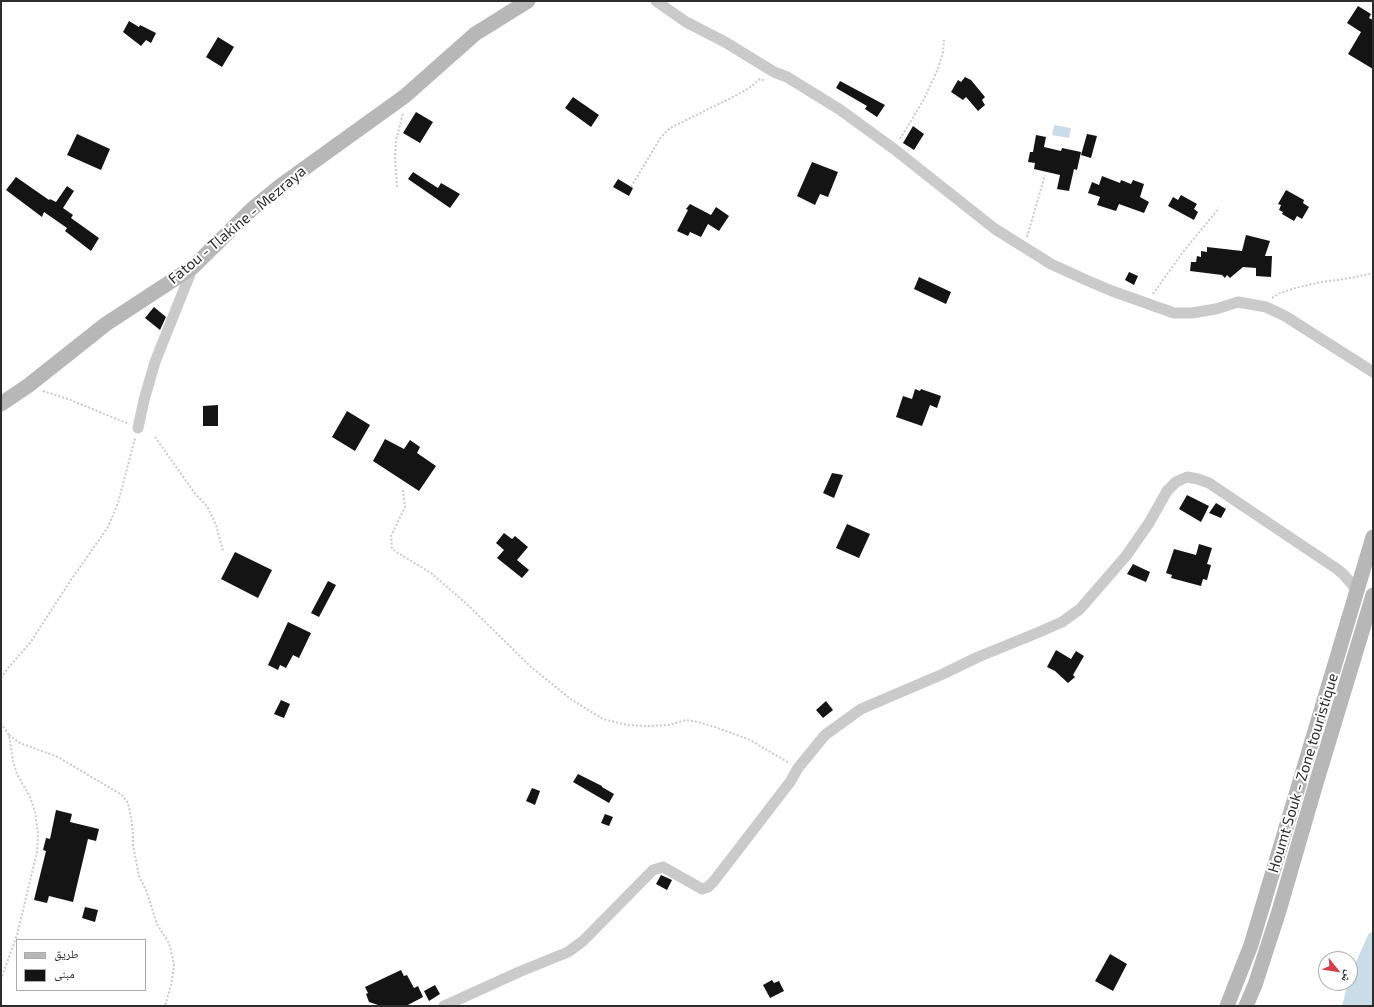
<!DOCTYPE html>
<html>
<head>
<meta charset="utf-8">
<style>
	body { margin:0 }
	#map { position:relative; width:1374px; height:1007px; overflow:hidden; background:#fff; font-family:"Exo 2","Noto Naskh Arabic",sans-serif }
	canvas { display:block }
	.frame { position:absolute; inset:0; border:2px solid #2d2d2d; pointer-events:none }
	.legend { position:absolute; left:16px; top:939px; width:130px; height:52px; box-sizing:border-box; background:#fff; border:1px solid #ababab; margin:0; padding:5px 7px; list-style:none; font-size:12px; color:#2d2d2d }
	.legend li { display:flex; align-items:center; gap:8px; height:20px }
	.legend b { width:20px; border:1px solid #ababab }
	.north { position:absolute; left:1318px; top:951px; width:40px; height:40px; box-sizing:border-box; background:#fff; border:1px solid #ababab; border-radius:50%; rotate:120deg; font-size:11px; font-weight:700; line-height:16px; text-align:center; color:#2d2d2d }
	.north::after { content:''; display:block; margin:auto; width:14px; height:18px; background:#d53f49; clip-path:polygon(50% 0,100% 100%,50% 72%,0 100%) }
</style>
</head>
<body>
<div id="map">
<canvas width="1374" height="1007"></canvas>
<div class="frame"></div>
<ul class="legend">
<li><b style="height:5px;background:#b7b7b7"></b>طريق</li>
<li><b style="height:11px;background:#141414"></b>مبنى</li>
</ul>
<div class="north">ش</div>
</div>
<script>
const ctx = document.querySelector('canvas').getContext('2d');
ctx.lineJoin = 'round';
function fill(path, color) { ctx.fillStyle = color; ctx.fill(path, 'evenodd'); }
const poly = rows => new Path2D(rows.map(r => 'M' + r).join(''));
function stroke(path, color, width, dash) { ctx.strokeStyle = color; ctx.lineWidth = width; ctx.lineCap = dash ? 'butt' : 'round'; ctx.setLineDash(dash || []); ctx.stroke(path); }
function drawText(font, color, halo, rows, align = 'center') {
  ctx.font = font + ' "Exo 2",sans-serif'; ctx.lineWidth = 4; ctx.setLineDash([]); ctx.textBaseline = 'middle'; ctx.strokeStyle = halo; ctx.fillStyle = color; for (const [text, x, y, turn = 0] of rows) {
    ctx.save(); ctx.translate(x, y); ctx.rotate((+turn || 0) * Math.PI / 180); ctx.textAlign = isNaN(turn) ? turn : align; if (halo) ctx.strokeText(text, 0, 0); ctx.fillText(text, 0, 0); ctx.restore();
  }
}
const water = poly([
	[1054,125,1071,128,1069,138,1052,135],
	[1373,932,1373,1006,1342,1006,1348,983,1350,983,1351,973,1369,933]
]);
const building = poly([
	[1358,6,1371,14,1369,18,1373,20,1373,69,1348,54,1361,32,1347,23],
	[129,21,139,27,140,25,156,33,151,43,146,40,141,46,123,32],
	[218,37,234,47,222,67,206,57],
	[965,77,971,80,985,97,982,100,985,105,978,111,966,97,963,100,951,92,958,80,961,82],
	[840,81,885,105,877,117,865,109,867,106,836,88],
	[573,97,599,115,591,127,565,108],
	[416,112,433,122,420,143,403,133],
	[913,126,924,134,914,150,903,143],
	[77,134,110,149,101,170,67,155],
	[1087,134,1097,136,1091,158,1081,155],
	[1036,135,1046,137,1044,147,1061,151,1062,148,1081,152,1077,170,1074,169,1069,191,1057,189,1060,175,1034,169,1035,163,1028,162,1030,152,1033,152],
	[812,162,838,172,828,197,820,194,815,205,797,196],
	[413,172,438,188,441,183,460,194,450,208,408,179],
	[1102,176,1120,183,1121,180,1131,184,1133,180,1144,184,1140,197,1149,202,1144,213,1119,204,1116,211,1097,205,1100,197,1088,193,1092,182,1099,185],
	[16,177,49,200,50,199,56,202,67,186,74,191,63,208,73,215,71,218,99,238,91,251,65,231,67,228,44,212,42,217,6,190],
	[618,179,633,188,629,196,613,187],
	[1286,190,1304,200,1303,203,1309,207,1302,219,1297,216,1294,221,1282,214,1283,212,1279,210,1281,205,1278,204],
	[1181,195,1197,204,1194,209,1198,212,1194,220,1168,206,1173,197,1178,200],
	[690,204,711,215,716,207,729,216,719,231,708,224,701,237,690,232,688,236,677,231,688,210,686,209],
	[1246,235,1270,241,1265,256,1272,256,1271,277,1256,276,1256,268,1243,267,1230,278,1227,275,1225,278,1222,275,1190,271,1191,262,1196,262,1197,256,1201,257,1201,251,1207,252,1207,247,1242,251],
	[1129,272,1138,276,1134,285,1125,280],
	[919,277,951,292,946,304,914,289],
	[154,307,166,317,160,330,145,318],
	[915,389,920,391,921,389,941,396,937,408,930,405,922,426,896,417,903,396,912,399],
	[218,405,218,426,203,426,203,406],
	[347,411,370,425,355,451,332,437],
	[385,439,404,449,410,440,420,447,417,453,436,466,419,491,373,461],
	[832,473,843,475,834,498,823,493],
	[1187,495,1209,506,1201,522,1179,509],
	[1216,503,1226,509,1221,518,1209,513],
	[847,524,870,534,859,558,836,548],
	[504,533,512,539,515,536,528,547,517,560,529,570,522,578,497,558,504,550,496,543],
	[1199,544,1212,548,1207,564,1211,565,1207,580,1203,579,1201,586,1171,578,1172,575,1166,573,1174,549,1196,555],
	[235,552,272,570,258,598,221,579],
	[1133,564,1150,572,1146,582,1127,574],
	[328,581,336,585,319,617,311,613],
	[288,622,311,633,299,658,293,655,286,668,280,665,278,670,268,665],
	[1056,650,1071,659,1076,651,1084,656,1073,675,1075,677,1068,683,1055,671,1047,667],
	[281,700,290,704,284,718,274,714],
	[826,701,833,710,823,718,816,710],
	[578,774,602,786,602,787,614,794,609,803,573,782],
	[532,788,540,791,535,805,526,801],
	[56,810,72,814,70,822,99,829,96,841,88,839,73,902,49,896,47,903,34,900,46,851,43,850,46,838,50,839],
	[605,814,613,817,609,826,601,823],
	[661,875,672,880,667,890,656,884],
	[85,907,98,910,95,922,82,918],
	[1110,954,1127,964,1113,991,1095,981],
	[401,970,404,976,407,975,414,988,418,986,423,997,406,1006,381,1006,369,1002,366,994,368,993,365,987],
	[772,980,774,983,779,981,784,991,770,998,763,985],
	[435,985,440,994,429,1001,424,991]
]);
const path = poly([
	[900,139,923,101,937,71,943,52,944,40],
	[397,187,395,157,396,141,403,113],
	[631,187,661,137,670,128,739,94,752,86,760,79,766,81],
	[1027,237,1045,175],
	[1153,294,1183,252,1219,208],
	[1272,298,1280,293,1299,287,1322,282,1351,278,1373,273],
	[43,391,68,399,129,424],
	[155,437,196,495,207,506,216,525,223,551],
	[403,490,405,507,391,536,392,549,398,553,431,573,469,606,531,667,572,700,603,719,627,725,648,726,669,725,686,720,698,722,715,727,750,740,789,763],
	[1,678,8,668,30,643,71,580,108,527,118,503,135,438],
	[1,723,9,735,13,761,17,774,30,797,35,812,38,833,37,852,17,935,1,979],
	[9,735,20,743,58,757,122,795,128,803,131,817,133,833,133,845,139,876,146,890,157,924,169,943,173,959,174,966,171,985,165,1006]
]);
const street = poly([
	[656,1,686,22,725,42,774,72,787,77,839,109,894,149,995,229,1051,264,1086,280,1112,291,1174,313,1192,313,1216,309,1238,302,1266,307,1285,316,1373,372],
	[138,428,144,400,155,362,193,267],
	[444,1006,519,972,568,952,583,941,653,870,663,867,702,889,708,887,714,881,790,782,798,768,825,735,861,709,943,674,978,657,1037,633,1062,622,1080,609,1126,556,1149,523,1167,491,1176,482,1187,477,1198,479,1209,483,1337,569,1343,574,1358,591]
]);
const secondary = poly([
	[1,404,29,385,106,324,193,267,252,209,280,186,405,96,475,34,528,1],
	[1227,1006,1251,945,1373,537],
	[1246,1006,1255,985,1279,911,1315,787,1373,595]
]);
const streetNames = [
	["Fatou - Tlakine - Mezraya",237,225,-40],
	["Houmt Souk - Zone touristique",1303,773,-73]
];
fill(water, '#cadce8');
fill(building, '#141414');
stroke(path, '#cacaca', 2, [2, 2]);
stroke(street, '#cacaca', 11);
stroke(secondary, '#b7b7b7', 15);
drawText('15px', '#2d2d2d', '#fff', streetNames);
</script>
</body>
</html>
